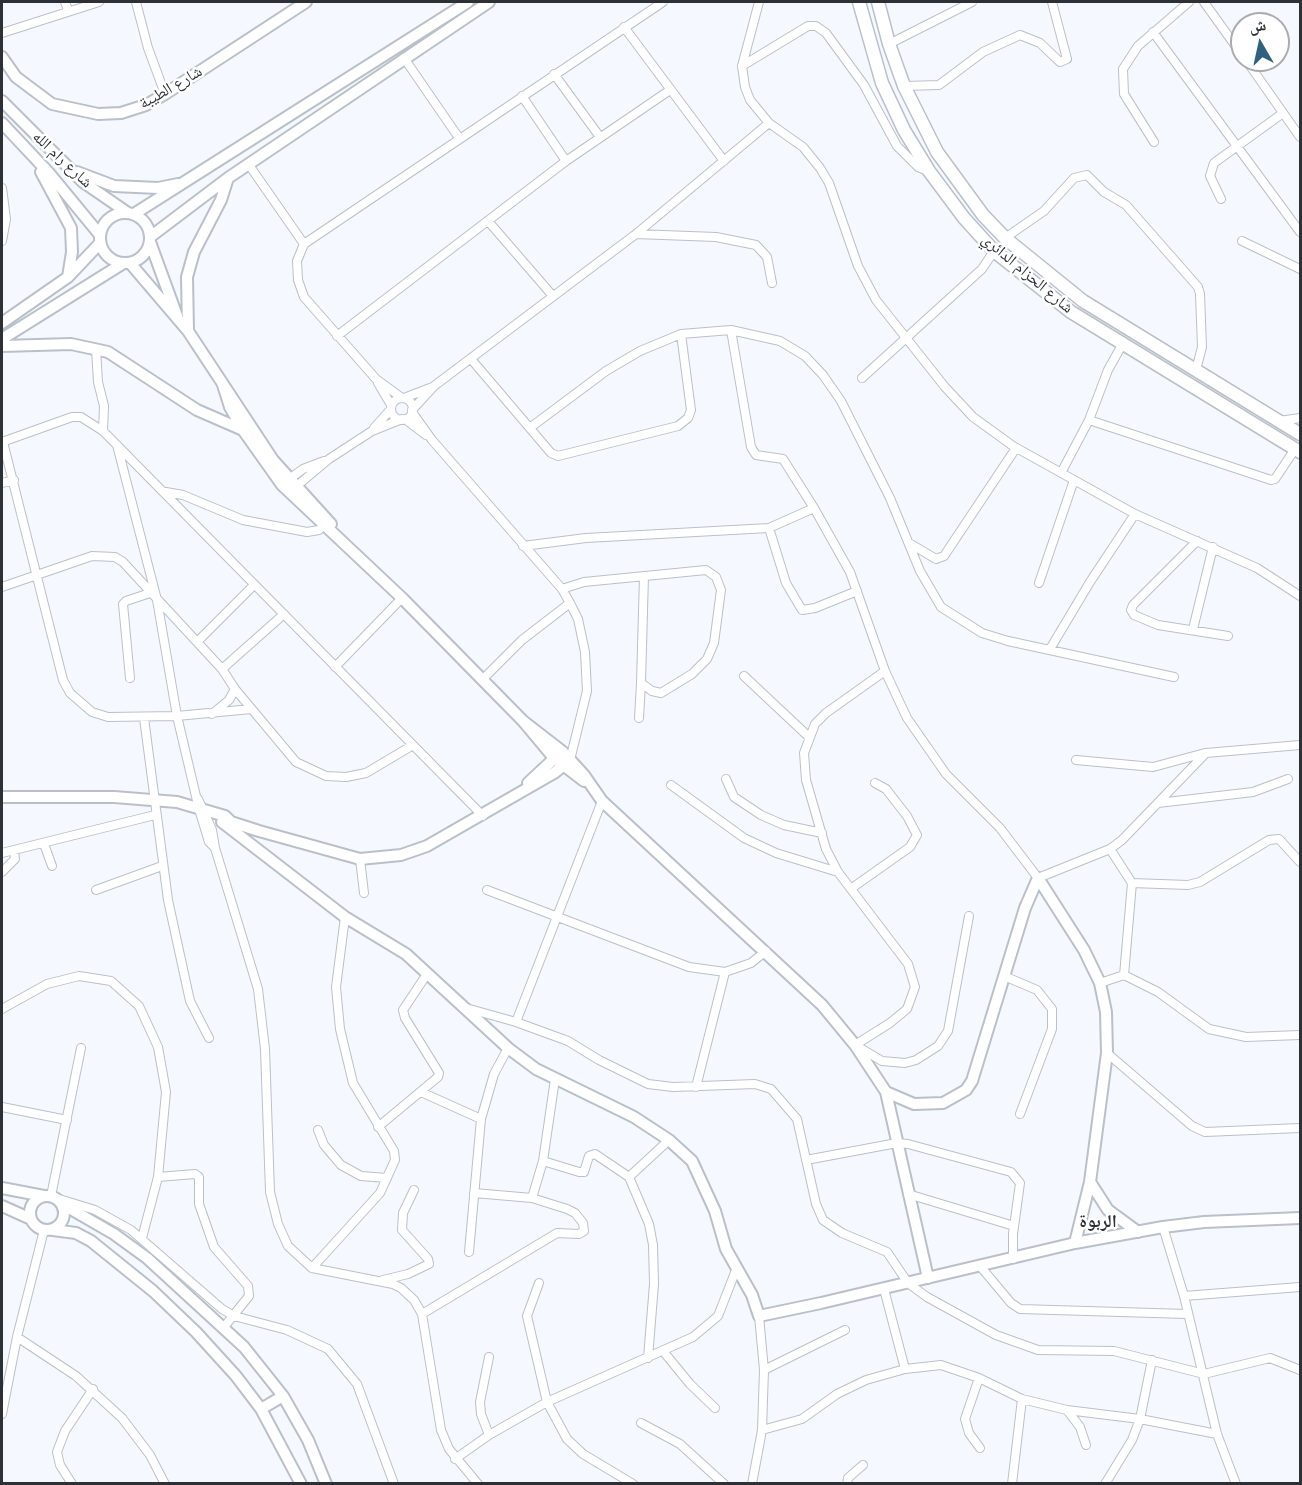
<!DOCTYPE html>
<html>
<head>
<meta charset="utf-8">
<style>
	body { margin:0 }
	#map { position:relative; width:1302px; height:1485px; overflow:hidden; background:#f5f9ff; font-family:"Times New Roman","Noto Naskh Arabic",serif }
	canvas { display:block }
	.frame { position:absolute; inset:0; border:3px solid #2d3034; pointer-events:none }
	.north { position:absolute; left:1230px; top:12px; width:60px; height:60px; box-sizing:border-box; background:#fff; border:2px solid #abacae; border-radius:50%; rotate:351deg; font-size:16px; font-weight:700; line-height:24px; text-align:center; color:#2d3034 }
	.north::after { content:''; display:block; margin:auto; width:21px; height:27px; background:#2d617d; clip-path:polygon(50% 0,100% 100%,50% 72%,0 100%) }
</style>
</head>
<body>
<div id="map">
<canvas width="1302" height="1485"></canvas>
<div class="frame"></div>
<div class="north">ش</div>
</div>
<script>
const ctx = document.querySelector('canvas').getContext('2d');
ctx.lineJoin = 'round';
const poly = rows => new Path2D(rows.map(r => 'M' + r).join(''));
function stroke(path, color, width, dash) { ctx.strokeStyle = color; ctx.lineWidth = width; ctx.lineCap = dash ? 'butt' : 'round'; ctx.setLineDash(dash || []); ctx.stroke(path); }
function drawText(font, color, halo, rows, align = 'center') {
  ctx.font = font + ' "Times New Roman","Noto Naskh Arabic",serif'; ctx.lineWidth = 5; ctx.setLineDash([]); ctx.textBaseline = 'middle'; ctx.strokeStyle = halo; ctx.fillStyle = color; for (const [text, x, y, turn = 0] of rows) {
    ctx.save(); ctx.translate(x, y); ctx.rotate((+turn || 0) * Math.PI / 180); ctx.textAlign = isNaN(turn) ? turn : align; if (halo) ctx.strokeText(text, 0, 0); ctx.fillText(text, 0, 0); ctx.restore();
  }
}
const street = poly([
	[65,2,68,10],
	[136,2,148,48,165,94],
	[759,2,742,66,745,87,750,100,769,123,803,147,820,168,829,183,858,266,876,300,945,387,973,417,1013,446,1135,514,1257,568,1300,596],
	[1204,2,1242,55],
	[624,27,724,161],
	[1153,32,1300,232],
	[2,33,99,2],
	[889,44,972,2],
	[404,58,459,138],
	[1246,60,1300,137],
	[742,66,808,26,816,26,826,33,864,85,897,146,918,167,928,171],
	[554,74,600,137],
	[904,86,939,85,983,52,1020,35,1040,43,1060,62,1067,59,1052,2],
	[522,96,566,161],
	[1154,142,1124,94,1123,69,1138,46,1189,2],
	[249,165,304,244],
	[2,188,6,219,2,241],
	[1221,199,1210,176,1214,163,1283,113],
	[488,221,552,295],
	[636,234,716,237,756,245,767,257,772,283],
	[1005,238,1044,211,1074,178,1087,175,1104,192,1126,205,1198,287,1200,294,1202,347,1196,370],
	[1242,241,1300,269],
	[731,330,751,447,756,455,783,459,814,508,850,572,885,671,907,718,946,774,1000,828,1038,878,1110,849,1122,840,1206,753,1300,745],
	[337,336,566,161,670,90],
	[96,349,98,382,104,406,103,431],
	[471,359,551,453,558,456,678,426,688,418,691,410,681,334],
	[862,378,982,269,994,251],
	[378,383,391,405],
	[402,398,376,379,304,297,298,280,297,261,304,244,663,2],
	[404,398,430,388],
	'391 409a11 11 0 1 1 22 0a11 11 0 1 1-22 0Z',
	[412,410,434,386,636,234,769,123],
	[412,412,432,440,562,589,570,603,578,619,585,652,587,691,570,760],
	[405,419,426,435],
	[1089,420,1271,480,1275,479,1295,449],
	[1279,421,1300,418],
	[531,427,606,371,640,351,681,334,731,330,780,341,805,356,823,375,841,401,890,498,920,571,941,607,982,633,1008,641,1174,677],
	[374,428,391,409],
	[2,442,72,417,81,417,103,431,483,816],
	[3,442,63,680,70,693,92,712,108,717,177,716,251,709],
	[117,445,157,600,177,716,199,809,209,842,215,848],
	[1062,471,1089,420,1108,370,1122,345],
	[288,480,303,469,324,461],
	[2,483,14,480],
	[293,489,329,459,372,431,402,419],
	[166,492,183,495,243,520,307,532,319,530,324,525],
	[769,528,786,583,802,610,815,608,857,591],
	[1197,541,1133,605,1131,610,1134,615,1158,625,1228,636],
	[909,543,936,559,944,556,1016,448],
	[523,546,586,538,769,528,814,508],
	[1039,583,1074,480],
	[2,587,92,556,115,557,123,562,222,669,235,689,296,762,326,776,346,777,366,773,413,745],
	[562,589,584,582,706,570,716,577,721,590,714,643,707,659,692,674,661,693,652,691,641,683,639,718],
	[1193,629,1213,547],
	[197,642,254,585],
	[1050,649,1090,582,1135,514],
	[335,667,402,598],
	[222,669,284,614],
	[885,671,826,713,815,724,804,753,806,780,826,849,838,872,908,964,915,987,907,1009,890,1023,855,1045,882,1061,905,1063,916,1060,938,1046,948,1031,969,916],
	[744,676,809,737],
	[130,678,123,604,126,601,150,593],
	[482,680,522,640,570,603],
	[641,683,644,576],
	[212,714,229,700,235,689],
	[144,718,168,900,190,1001,209,1038],
	[1076,760,1153,767,1205,753],
	[726,779,734,797,761,815,784,825,822,833],
	[671,785,744,838,776,853,838,872],
	[198,799,212,830,215,848,258,989,265,1049,270,1192,278,1224,288,1246,312,1268,393,1284,401,1288,414,1300,422,1314,441,1430,449,1449,478,1484],
	[1158,803,1253,792,1288,779],
	[44,844,52,866],
	[1110,849,1132,883,1188,885,1200,882,1269,840,1279,839,1300,862],
	[2,853,155,815],
	[360,859,364,893],
	[2,872,15,859,14,850],
	[852,888,910,847,917,835,907,816,886,789,875,783],
	[96,890,162,866],
	[487,890,689,967,725,972,751,963,766,951],
	[1124,975,1132,883],
	[1004,976,1037,990,1052,1009,1052,1029,1020,1114],
	[1100,983,1124,975,1158,992,1209,1029,1246,1037,1300,1035],
	[466,1008,516,1022,568,1041,599,1060,648,1084,673,1087,755,1084,771,1089,797,1119,816,1204,823,1220,842,1233,887,1252,908,1283,927,1297,996,1335,1038,1350,1114,1351,1204,1374,1270,1358,1300,1370],
	[2,1009,47,984,79,976,111,981,139,1006,158,1047,166,1092,158,1177,142,1238],
	[516,1022,602,801],
	[1107,1053,1192,1126,1205,1132,1300,1128],
	[696,1087,725,972],
	[421,1092,481,1119],
	[2,1107,67,1120],
	[378,1127,438,1077,439,1073,405,1018,403,1010,427,974],
	[318,1130,324,1145,341,1165,361,1176,387,1178],
	[806,1160,897,1143,908,1144,1011,1172,1020,1183,1013,1234,1013,1259],
	[543,1161,579,1172,584,1172,589,1156,595,1154,629,1177,649,1224,653,1245,654,1284,648,1358],
	[158,1177,195,1174,199,1177,199,1204,214,1247,248,1286,249,1296,224,1327],
	[629,1177,669,1140],
	[908,1194,1014,1226],
	[51,1196,81,1048],
	[56,1198,95,1210,131,1230,222,1309,234,1316,287,1330,328,1349,357,1384,394,1484],
	[532,1198,543,1161,555,1079],
	[1163,1227,1184,1296,1217,1434,1236,1484],
	[469,1252,481,1119,494,1074,508,1048],
	[980,1266,1011,1303,1020,1309,1187,1314],
	[312,1268,380,1193,395,1160,394,1151,353,1083,340,1029,336,987,345,917],
	[383,1280,408,1274,429,1264,428,1259,402,1230,403,1213,414,1190],
	[539,1283,527,1316,547,1402,567,1439,583,1454,633,1484],
	[884,1289,905,1369],
	[1184,1296,1300,1287],
	[422,1314,557,1233,579,1234,584,1231,583,1223,575,1213,567,1209,532,1198,474,1193],
	[17,1337,76,1376,122,1418,150,1455,165,1484],
	[663,1351,690,1384,715,1408],
	[489,1357,480,1402,481,1414,489,1435],
	[764,1370,845,1330],
	[979,1378,965,1419,969,1433,980,1448],
	[1067,1410,1140,1419,1217,1434],
	[2,1414,17,1337,44,1230],
	[641,1423,680,1444,724,1484],
	[762,1430,802,1419,837,1394,866,1380,905,1369,941,1365,979,1378,1022,1399,1067,1410,1080,1427,1086,1445],
	[455,1459,489,1435,547,1402,693,1337,718,1316,736,1270],
	[72,1484,60,1465,57,1452,65,1431,93,1389],
	[752,1484,762,1430,764,1370,759,1316],
	[847,1484,848,1478,863,1465],
	[1012,1484,1022,1399],
	[1105,1484,1132,1440,1140,1419,1152,1360]
]);
const secondary = poly([
	[2,57,16,77,52,104,98,114,121,113,146,105,165,94,306,2],
	[2,101,83,182,128,213],
	[2,123,49,173,100,235],
	[41,172,71,228,72,252,68,277],
	[77,172,114,186,158,188,178,184],
	'100 238a25 25 0 1 1 50 0a25 25 0 1 1-50 0Z',
	[134,214,468,2],
	[150,237,228,178,489,2],
	[150,242,177,316],
	[130,263,188,331,273,460,331,524],
	[2,323,68,277,100,243],
	[188,331,187,277,194,252,221,200,228,178],
	[2,339,122,264],
	[2,346,71,344,108,352,197,410,243,430],
	[223,385,230,407,243,430,282,485,402,598,523,721,554,758,584,781],
	[523,721,563,752,584,775,602,801,822,1005,855,1045,886,1092,914,1104,943,1103,966,1090,972,1081,1025,908,1038,878],
	[528,783,558,755],
	[2,797,114,797,177,802,225,816,231,822,259,831,360,859,401,855,427,846,554,773,570,760],
	[222,822,345,917,406,954,508,1048,536,1069,634,1117,669,1140,692,1161,715,1211,726,1249,752,1295,759,1316,821,1303,1075,1243,1163,1227,1204,1222,1300,1218],
	[1038,878,1084,950,1100,983,1106,1012,1107,1053,1090,1182,1075,1243],
	[886,1092,928,1278],
	[1090,1182,1108,1210,1138,1232],
	[2,1188,44,1196],
	'30 1213a17 17 0 1 1 34 0a17 17 0 1 1-34 0Z',
	[62,1204,114,1234,147,1258,244,1347,283,1396,308,1440,326,1484],
	[2,1206,31,1219],
	[53,1230,76,1233,91,1241,153,1291,196,1332,236,1376,261,1409,301,1484],
	[261,1409,283,1396]
]);
const primary = poly([
	[859,2,882,83,904,130,929,171,964,218,994,251,1071,312,1300,452],
	[878,2,889,44,904,86,937,152,983,215,1005,238,1083,301,1300,434]
]);
const streetNames = [
	["شارع الطيبة",171,88,-30],
	["شارع رام الله",62,160,43],
	["شارع الحزام الدائري",1027,274,40]
];
const neighbourhoodNames = [
	["الربوة",1098,1222]
];
stroke(street, '#bac0ca', 10);
stroke(secondary, '#bac0ca', 14);
stroke(primary, '#bac0ca', 15);
stroke(street, '#fff', 8);
stroke(secondary, '#fff', 10);
stroke(primary, '#fff', 12);
drawText('16px', '#2d3034', '#fff', streetNames);
drawText('bold 18px', '#2d3034', '#fff', neighbourhoodNames);
</script>
</body>
</html>
